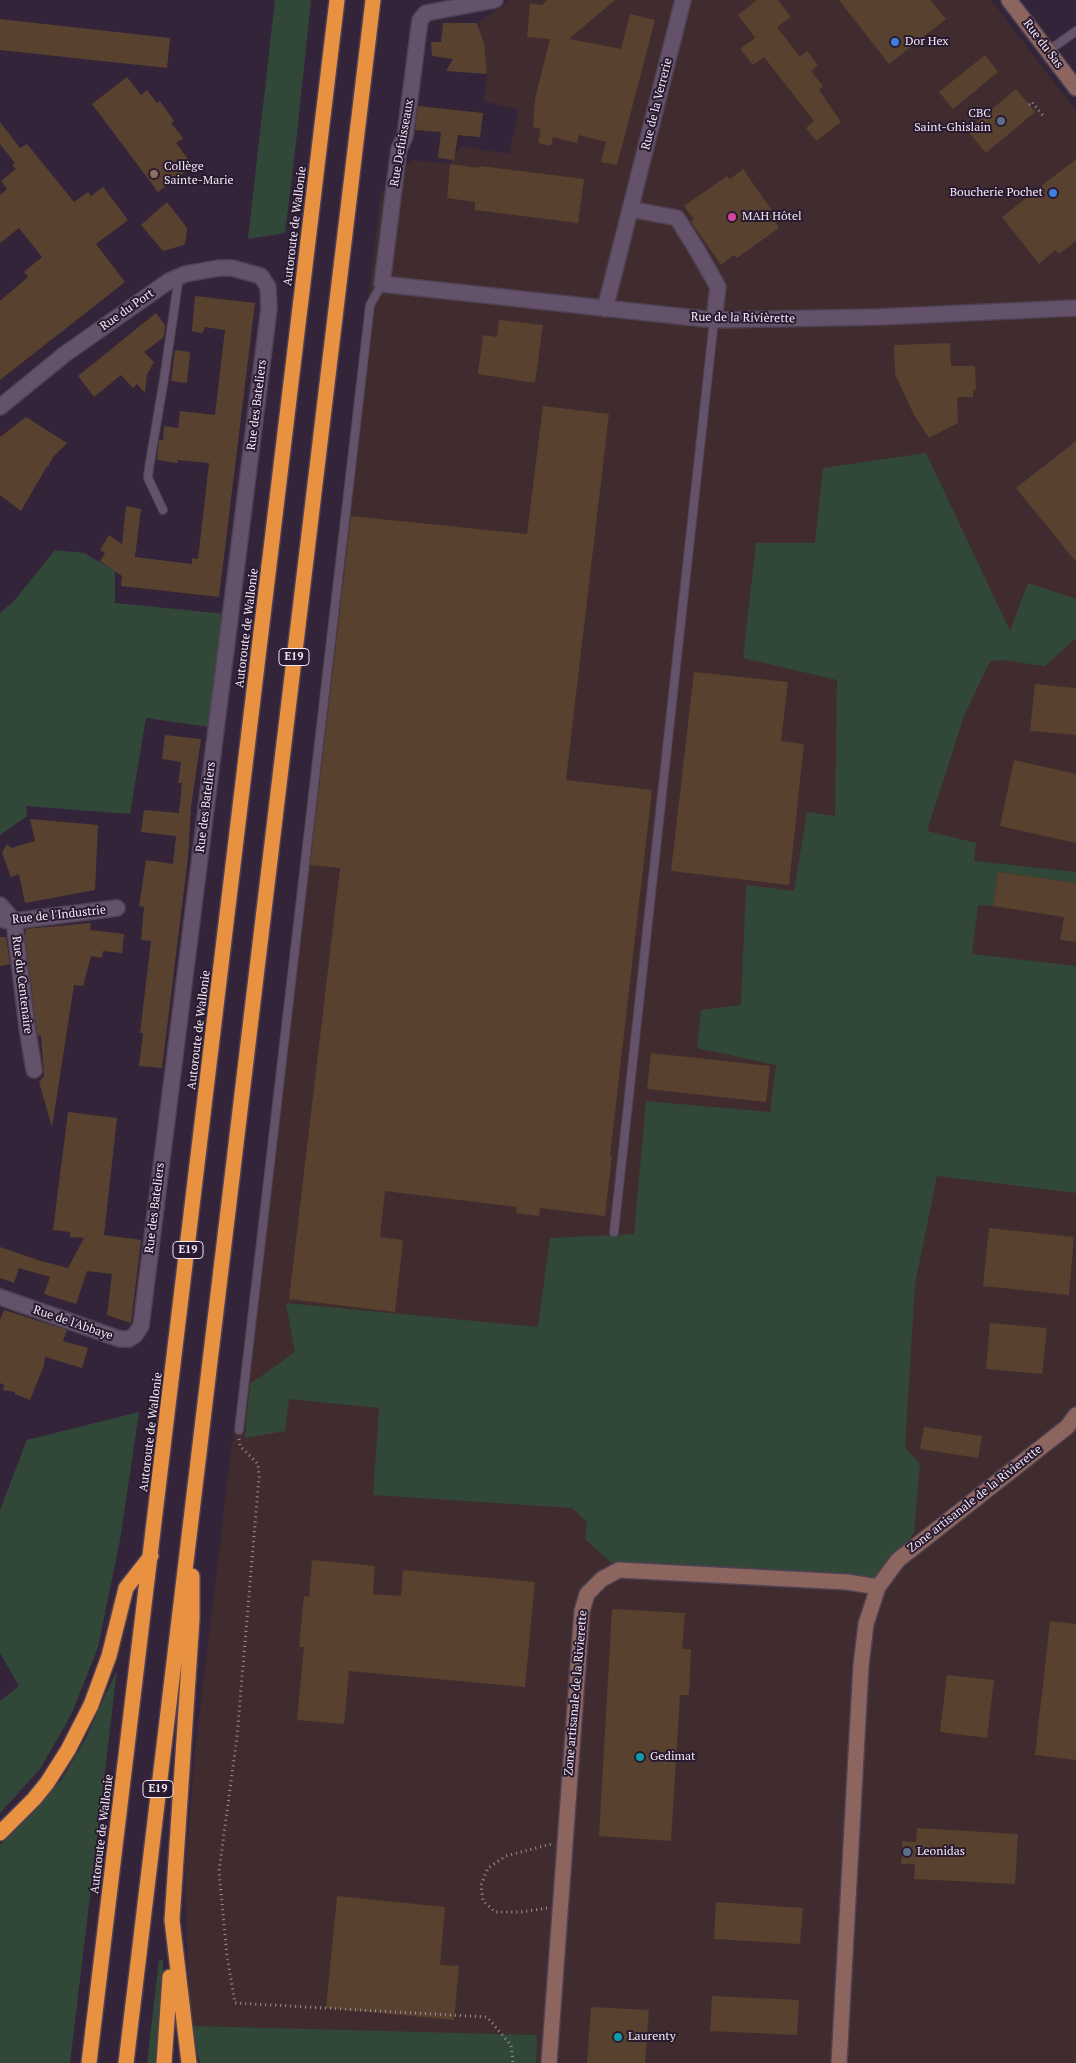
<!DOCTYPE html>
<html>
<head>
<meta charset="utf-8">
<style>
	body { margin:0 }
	canvas { display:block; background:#332439 }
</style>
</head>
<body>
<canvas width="1076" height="2063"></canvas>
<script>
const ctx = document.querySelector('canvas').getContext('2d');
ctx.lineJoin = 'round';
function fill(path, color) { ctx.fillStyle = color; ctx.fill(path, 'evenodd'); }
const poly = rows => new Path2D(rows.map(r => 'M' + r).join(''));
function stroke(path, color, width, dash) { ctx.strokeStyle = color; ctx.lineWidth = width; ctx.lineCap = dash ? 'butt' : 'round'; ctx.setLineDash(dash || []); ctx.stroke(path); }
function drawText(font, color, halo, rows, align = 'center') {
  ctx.font = font + ' "PT Serif",serif'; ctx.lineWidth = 4; ctx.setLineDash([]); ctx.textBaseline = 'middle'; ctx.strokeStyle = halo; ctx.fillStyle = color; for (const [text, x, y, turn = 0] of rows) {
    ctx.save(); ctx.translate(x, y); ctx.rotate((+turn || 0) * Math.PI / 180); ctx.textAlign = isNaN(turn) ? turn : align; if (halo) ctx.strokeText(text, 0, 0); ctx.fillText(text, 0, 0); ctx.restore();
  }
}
const industrial = poly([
	[510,0,991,0,1076,111,1076,2063,200,2063,191,2026,187,1944,185,1873,195,1754,381,193,412,160,450,164,460,146,509,154,519,110,484,101,487,77,479,22]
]);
const green = poly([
	[275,0,311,0,296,143,285,233,248,239],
	[926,453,1010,631,1028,583,1076,599,1076,638,1045,666,1001,660,990,661,964,716,927,831,976,843,974,861,1076,872,1076,883,998,872,993,906,978,905,972,954,1076,966,1076,1193,937,1176,915,1284,905,1447,920,1464,914,1533,870,1586,619,1570,585,1539,587,1522,572,1508,373,1495,379,1408,289,1399,285,1431,245,1438,250,1384,295,1352,286,1303,538,1327,550,1238,634,1234,646,1101,770,1112,776,1065,697,1048,701,1010,741,1005,746,885,794,891,807,812,835,816,837,680,743,658,756,543,815,543,823,468],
	[55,550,84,553,115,571,115,603,225,614,210,727,146,718,130,814,26,806,27,816,0,835,0,613,14,601],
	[139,1412,120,1540,98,1647,71,1715,40,1769,0,1813,0,1701,19,1686,0,1653,0,1510,27,1440],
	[117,1670,70,2063,0,2063,0,1845,34,1812,62,1779,84,1742],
	[159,1960,163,1960,164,1998,156,2063,147,2063],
	[191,2026,537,2035,536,2063,200,2063]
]);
const building = poly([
	[547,0,615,0,569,39,621,49,630,14,655,20,617,165,601,162,606,142,579,135,577,143,553,137,551,146,538,143,541,129,533,127,535,99,550,39,527,37,530,4,542,5],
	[757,0,778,0,791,17,777,27,800,57,807,51,818,65,811,71,823,86,819,90,841,122,816,141,806,128,814,121,764,57,753,65,740,49,755,38,738,15],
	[839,0,930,0,946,19,889,64],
	[0,19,170,38,167,68,0,50],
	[443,23,477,23,484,43,487,74,446,71,453,59,432,56,431,42,441,42],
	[985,55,998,72,953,109,939,92],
	[127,77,141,95,147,90,157,103,160,101,174,121,171,123,183,138,176,143,188,159,184,162,189,169,158,192,92,104],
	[1016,89,1035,112,986,153,967,130],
	[418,106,483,113,480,137,458,135,454,160,438,158,441,132,415,130],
	[0,122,20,148,27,144,74,202,88,192,91,196,103,187,128,220,96,244,125,282,0,380,0,301,28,277,24,272,42,257,19,228,0,243,0,195,7,189,1,181,16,169,12,165,15,163,0,144],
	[1076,159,1076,241,1059,254,1055,250,1039,264,1002,217],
	[450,164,479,168,480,166,584,179,578,223,475,210,475,202,447,198],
	[743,169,773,212,770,214,779,228,737,258,734,255,721,265,691,222,694,219,684,206,727,176,730,179],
	[167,202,187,228,186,239,184,245,163,251,141,225],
	[195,296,255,303,219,597,121,586,122,576,100,561,105,553,100,550,109,535,122,544,126,506,141,509,135,557,192,564,192,558,198,559,209,463,177,460,178,463,157,460,159,440,163,440,164,426,178,428,180,411,215,415,225,330,205,327,202,333,192,331],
	[156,313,165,325,164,337,144,352,154,362,147,375,145,393,137,384,133,388,121,375,94,397,78,376],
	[499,320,543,325,535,383,478,374,483,335,497,337],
	[950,343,951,366,975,366,976,390,973,390,973,397,957,397,958,423,929,438,914,415,895,374,894,345],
	[175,350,190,352,187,383,171,381],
	[543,406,609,414,566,780,652,790,610,1156,612,1155,605,1216,540,1208,539,1216,516,1213,517,1207,385,1191,380,1237,403,1240,395,1312,289,1299,340,868,310,865,351,516,527,534],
	[26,417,67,443,53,457,48,467,47,466,21,511,0,495,0,437],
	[1076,441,1076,562,1016,488],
	[694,672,788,682,781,741,804,744,789,885,671,871],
	[1035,684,1076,688,1076,735,1030,731],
	[165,735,201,739,191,807,188,857,162,1068,139,1066,143,1033,140,1033,151,941,141,940,144,907,139,906,146,860,173,864,176,836,141,832,144,810,179,813,182,783,178,783,181,762,162,759],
	[1014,760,1076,774,1076,843,1000,826],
	[30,819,98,825,95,890,25,903,19,874,11,877,2,853,7,844,11,848,35,841],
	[998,872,1076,883,1076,942,1060,940,1064,917,993,906],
	[91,923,90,930,124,934,122,953,103,951,102,958,91,956,83,986,74,985,52,1127,39,1082,44,1076,41,1035,38,1036,36,1026,25,936,26,929],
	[0,937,6,937,10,964,0,966],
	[651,1053,770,1066,766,1102,647,1089],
	[68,1112,117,1118,104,1235,141,1240,131,1323,107,1315,112,1274,87,1271,76,1304,44,1294,50,1277,19,1268,14,1283,0,1278,0,1247,38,1260,68,1268,84,1238,70,1237,70,1232,53,1230],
	[989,1228,1074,1237,1069,1295,983,1286],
	[4,1310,67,1330,63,1341,88,1348,82,1368,45,1357,44,1365,30,1400,15,1394,15,1392,3,1390,4,1385,0,1383,0,1320],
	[990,1323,1047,1328,1042,1374,986,1369],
	[924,1427,982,1436,978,1458,920,1449],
	[312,1560,375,1566,373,1594,401,1596,403,1570,535,1582,525,1687,349,1671,344,1724,297,1720,304,1647,299,1647,304,1596,309,1597],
	[612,1609,685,1613,682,1649,691,1649,689,1695,680,1695,671,1841,599,1836],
	[1050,1621,1076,1624,1076,1760,1035,1755],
	[947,1675,994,1680,987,1738,940,1732],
	[917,1828,1018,1834,1015,1884,914,1879,915,1864,901,1864,902,1852,902,1841,916,1842],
	[337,1896,445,1907,440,1965,459,1966,454,2020,326,2008],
	[716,1902,803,1908,800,1944,714,1939],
	[712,1996,799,2000,797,2035,710,2031],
	[591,2007,649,2010,645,2063,587,2063]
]);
const path = poly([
	[1029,105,1032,102,1045,118],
	[239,1439,240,1446,258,1464,259,1477,237,1737,219,1871,227,1956,235,2003,487,2017,511,2045,513,2063],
	[547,1908,521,1912,495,1912,483,1901,481,1885,488,1868,506,1856,551,1844]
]);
const lane = poly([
	[1048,51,1076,31],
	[163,510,148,478,149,468,164,379,179,276],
	[614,1232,714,320],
	[239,1430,370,305,382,284]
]);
const street = poly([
	[495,0,426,13,420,20,405,136,399,149,382,284,714,320,878,317,1076,308],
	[630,209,677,218,697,250,718,287,714,320],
	[605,309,683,0],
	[0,407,65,354,169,281,185,274,219,268,232,268,261,276,268,287,269,308,265,340,141,1326,135,1335,129,1339,120,1339,0,1297],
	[0,905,14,921,27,1027,34,1070],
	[4,920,14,921,117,908]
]);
const secondary = poly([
	[1009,0,1076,88],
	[549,2063,582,1611,587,1594,602,1579,619,1570,847,1582,878,1587],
	[839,2063,861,1665,866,1624,878,1587,898,1560,1067,1427,1076,1415]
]);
const highway = poly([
	[0,1833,34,1799,47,1783,68,1750,91,1705,109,1656,126,1588,151,1556],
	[89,2063,337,0],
	[126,2063,373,0],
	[164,2063,170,1977],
	[189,2063,172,1920,192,1619,192,1576]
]);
const markers = [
	[895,42,5,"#3f7fe0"],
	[1001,121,5,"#5c6f8a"],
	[154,174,5,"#8d6e63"],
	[1053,193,5,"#3f7fe0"],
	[732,217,5,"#d1479c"],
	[640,1757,5,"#0f9aa8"],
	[907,1852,5,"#5c6f8a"],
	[618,2037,5,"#0f9aa8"]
];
const shields = [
	[294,657,30],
	[188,1250,30],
	[158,1789,30]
];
const shieldNames = [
	["E19",294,657],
	["E19",188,1250],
	["E19",158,1789]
];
const poiNames = [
	["Dor Hex",905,42],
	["CBC",991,114,"right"],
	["Saint-Ghislain",991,128,"right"],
	["Collège",164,167],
	["Sainte-Marie",164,181],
	["Boucherie Pochet",1043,193,"right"],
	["MAH Hôtel",742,217],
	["Gedimat",650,1757],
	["Leonidas",917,1852],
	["Laurenty",628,2037]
];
const streetNames = [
	["Rue du Sas",1043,44,53],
	["Rue de la Verrerie",657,104,-76],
	["Rue Defuisseaux",402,143,-80],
	["Autoroute de Wallonie",295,226,-83],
	["Rue du Port",127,310,-35],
	["Rue de la Rivièrette",743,318,1],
	["Rue des Bateliers",257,405,-83],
	["Autoroute de Wallonie",247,628,-83],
	["Rue des Bateliers",206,807,-83],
	["Rue de l'Industrie",59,915,-6],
	["Rue du Centenaire",22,985,83],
	["Autoroute de Wallonie",199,1030,-83],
	["Rue des Bateliers",155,1208,-83],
	["Rue de l'Abbaye",73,1323,19],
	["Autoroute de Wallonie",151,1432,-83],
	["Zone artisanale de la Rivierette",975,1499,-38],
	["Zone artisanale de la Rivierette",576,1693,-85],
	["Autoroute de Wallonie",102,1834,-83]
];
fill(industrial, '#402c2e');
fill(green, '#314839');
fill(building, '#58412e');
stroke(lane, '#4f4153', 10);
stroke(street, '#4f4153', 18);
stroke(secondary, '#4f4153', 18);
stroke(highway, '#4f4153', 18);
stroke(path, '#9c8fa1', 3, [1, 4]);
stroke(lane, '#63526a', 8);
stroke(street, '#63526a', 15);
stroke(secondary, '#8b655e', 15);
stroke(highway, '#e89141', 15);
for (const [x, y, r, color] of markers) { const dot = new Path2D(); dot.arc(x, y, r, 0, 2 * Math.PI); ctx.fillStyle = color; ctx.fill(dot); stroke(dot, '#291a2f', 2); }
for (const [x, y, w] of shields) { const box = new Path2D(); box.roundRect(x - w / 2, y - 8.5, w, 17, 4); ctx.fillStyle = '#291a2f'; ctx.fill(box); stroke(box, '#f2e8f6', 1); }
drawText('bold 11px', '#f2e8f6', null, shieldNames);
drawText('12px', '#f2e8f6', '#291a2f', poiNames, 'left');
drawText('12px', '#f2e8f6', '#291a2f', streetNames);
</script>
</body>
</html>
